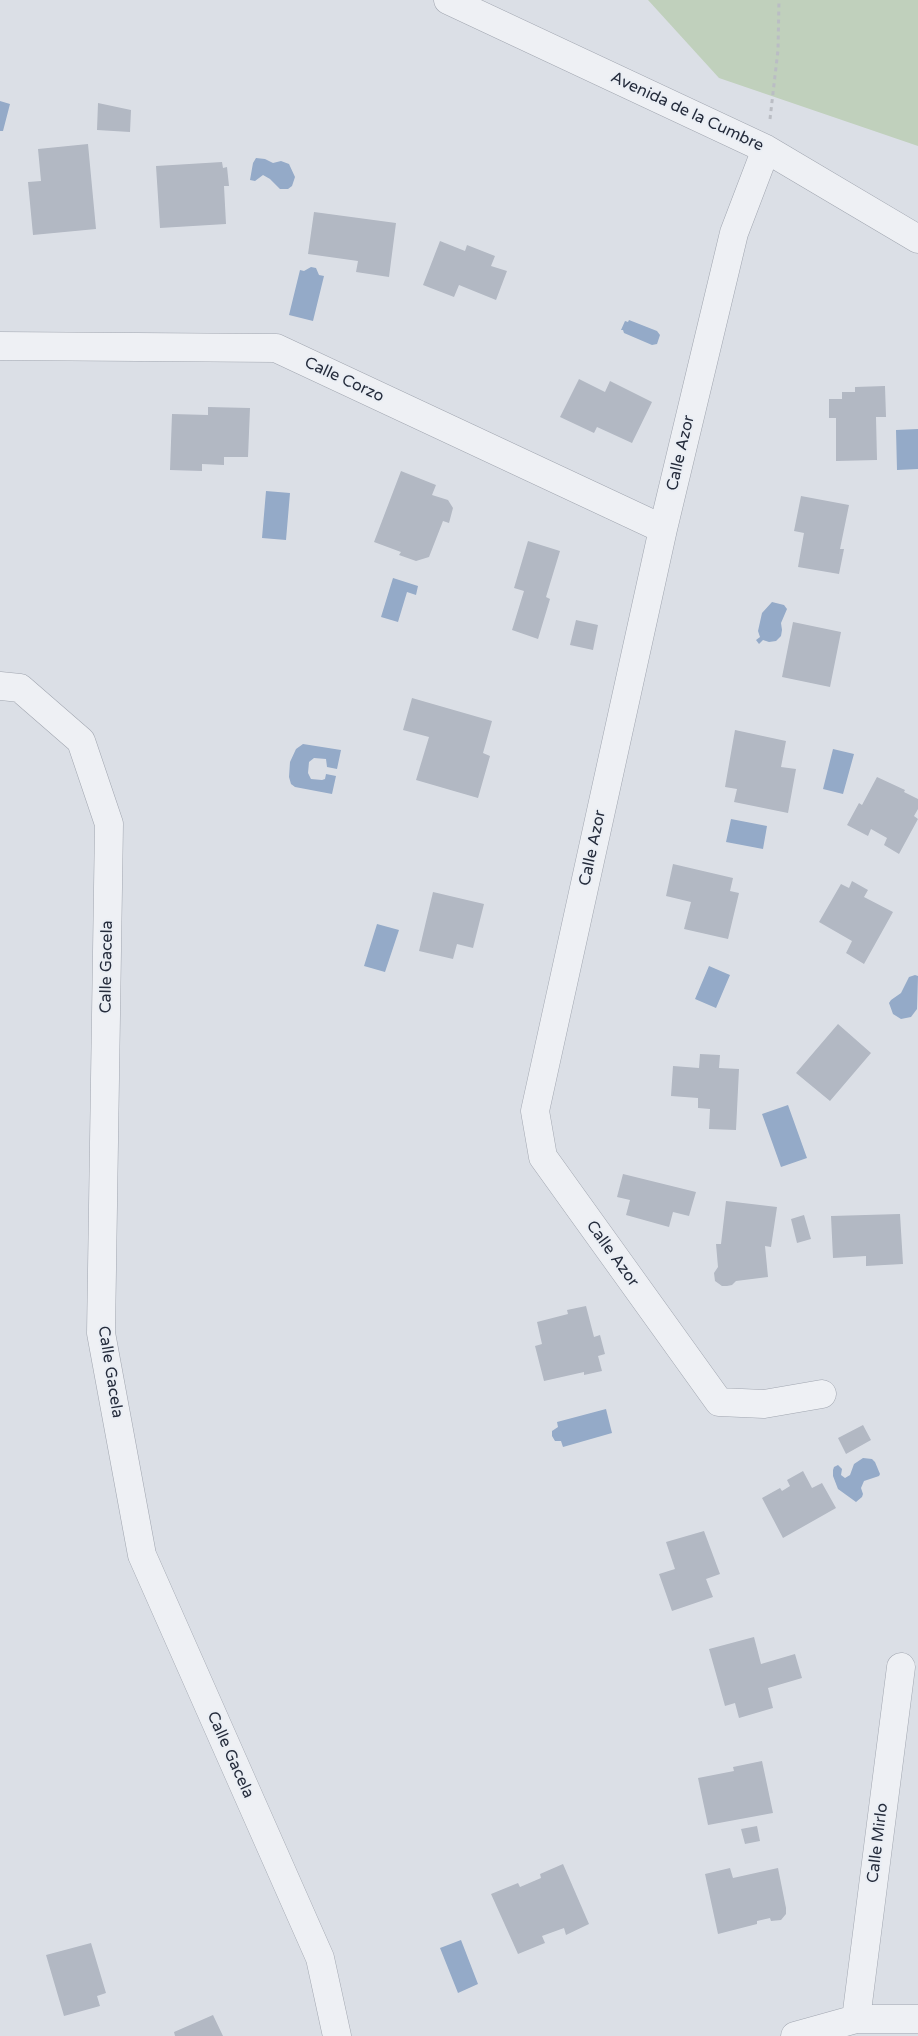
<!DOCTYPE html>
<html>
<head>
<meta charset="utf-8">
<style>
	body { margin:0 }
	canvas { display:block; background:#dbdfe6 }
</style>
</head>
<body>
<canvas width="918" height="2036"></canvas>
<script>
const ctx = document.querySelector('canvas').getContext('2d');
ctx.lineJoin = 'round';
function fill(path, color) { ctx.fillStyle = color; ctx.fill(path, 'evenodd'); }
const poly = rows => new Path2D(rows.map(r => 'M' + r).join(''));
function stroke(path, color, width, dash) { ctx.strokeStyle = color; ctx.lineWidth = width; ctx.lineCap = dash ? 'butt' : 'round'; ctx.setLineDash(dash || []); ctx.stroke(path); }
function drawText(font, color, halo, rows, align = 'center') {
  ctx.font = font + ' "Varela Round",sans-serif'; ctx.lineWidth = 4; ctx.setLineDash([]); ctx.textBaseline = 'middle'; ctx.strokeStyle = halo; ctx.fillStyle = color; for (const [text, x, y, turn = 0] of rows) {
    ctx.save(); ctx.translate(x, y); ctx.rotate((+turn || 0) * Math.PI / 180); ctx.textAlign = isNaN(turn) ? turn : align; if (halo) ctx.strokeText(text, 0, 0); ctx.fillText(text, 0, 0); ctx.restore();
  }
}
const green = poly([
	[648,0,918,0,918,146,719,78]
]);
const water = poly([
	[0,101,10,104,3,131,0,131],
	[256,158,265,159,273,163,281,161,289,164,295,177,292,186,288,189,280,189,270,179,263,175,255,181,250,180,253,163],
	[311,267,316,268,319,275,324,276,313,321,289,315,300,270,304,271],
	[629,320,657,331,660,335,657,344,652,345,624,333,623,330,621,330,625,321,628,322],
	[918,429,918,469,897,470,896,430],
	[266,491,290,493,286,540,262,538],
	[393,578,418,586,416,595,407,592,398,622,381,617],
	[772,602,784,605,787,609,781,623,782,630,781,636,776,641,769,642,763,640,759,644,756,640,760,637,758,631,762,613],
	[303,744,341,750,337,769,327,767,326,759,314,758,309,762,308,773,311,779,322,780,325,779,326,774,336,776,332,794,295,787,291,784,289,777,290,762,296,749],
	[833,749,854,754,843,794,823,789],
	[731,819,767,826,763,849,726,842],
	[377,924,399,930,385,972,364,966],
	[709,966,730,975,716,1008,695,999],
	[915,975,918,976,917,1009,911,1017,901,1019,893,1014,889,1003,891,1000,901,993,909,977],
	[788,1105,807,1158,781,1167,762,1114],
	[606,1409,612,1433,563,1447,561,1441,555,1441,552,1436,552,1431,558,1427,557,1422],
	[863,1458,872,1459,875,1462,880,1474,879,1476,864,1481,861,1488,863,1494,862,1497,856,1502,838,1489,833,1476,833,1470,834,1467,838,1465,842,1469,841,1475,845,1478,850,1475,854,1464],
	[461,1940,478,1984,458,1993,440,1948]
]);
const building = poly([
	[98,103,131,110,130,132,97,130],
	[88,144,96,229,33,235,28,182,41,181,38,149],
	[222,162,223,168,227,167,229,186,224,186,226,224,160,228,156,166],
	[314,212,396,223,389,277,356,272,358,261,308,254],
	[440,241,465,251,467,245,495,256,491,266,507,271,496,300,459,285,454,297,423,285],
	[579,379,605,392,610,381,652,402,632,443,597,427,594,433,560,417],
	[885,386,886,417,876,417,877,460,836,461,836,418,829,418,829,399,842,399,842,392,855,392,855,387],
	[208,407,250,408,248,457,224,457,224,465,202,464,202,471,170,470,172,414,208,415],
	[401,471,436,485,432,495,448,500,453,508,449,523,443,521,429,557,416,561,399,555,401,552,374,542],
	[801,496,849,505,840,549,844,549,839,574,798,567,804,533,794,531],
	[528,541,560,551,546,597,550,599,538,639,512,630,524,591,514,588],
	[576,620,598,625,593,650,570,645],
	[793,622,841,632,830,687,782,677],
	[412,698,492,721,483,753,490,756,478,798,416,780,429,737,403,730],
	[735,730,786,741,781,767,796,769,788,813,734,802,737,789,725,787],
	[877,777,905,790,904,792,918,799,918,809,914,816,918,819,899,854,884,845,887,838,871,829,868,836,847,825,859,803,862,805],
	[673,864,733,878,730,891,739,893,728,939,684,929,691,902,666,896],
	[852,881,868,890,864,897,893,912,864,964,846,953,852,941,819,922,841,884,849,888],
	[433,892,484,904,473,948,457,944,453,959,419,951],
	[838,1024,871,1053,830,1101,796,1073],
	[700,1054,720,1055,719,1068,739,1069,736,1130,709,1129,710,1109,698,1108,698,1098,671,1096,673,1066,699,1068],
	[623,1174,696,1192,689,1216,673,1212,669,1227,626,1215,630,1200,617,1197],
	[726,1201,777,1207,771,1247,765,1246,768,1277,736,1281,732,1285,727,1286,722,1286,715,1281,714,1273,718,1267,716,1244,721,1244],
	[900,1214,903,1264,866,1266,866,1256,833,1258,831,1216],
	[804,1215,811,1239,797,1243,791,1219],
	[586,1306,594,1337,600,1335,605,1354,598,1356,602,1371,584,1375,584,1372,544,1381,535,1346,542,1344,537,1322,568,1314,567,1310],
	[863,1425,871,1440,846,1454,838,1438],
	[803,1471,812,1488,822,1483,836,1508,783,1538,762,1498,780,1488,782,1491,790,1486,787,1480],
	[704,1531,720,1574,706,1579,713,1597,672,1611,659,1574,675,1569,666,1542],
	[754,1637,761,1664,795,1654,802,1678,768,1688,773,1708,739,1718,735,1703,725,1706,709,1649],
	[762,1761,773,1813,708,1825,698,1778,734,1771,733,1767],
	[757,1826,760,1841,745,1844,741,1829],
	[563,1864,589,1924,566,1935,564,1928,542,1936,545,1943,518,1954,491,1894,518,1883,520,1887,541,1878,540,1874],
	[730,1868,733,1878,778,1868,786,1908,786,1914,781,1920,771,1921,770,1918,757,1921,757,1924,718,1934,705,1874],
	[91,1943,106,1993,97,1996,100,2006,64,2016,46,1955],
	[213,2015,223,2036,175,2036,174,2032]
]);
const path = poly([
	[770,119,778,50,779,0]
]);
const street = poly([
	[448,0,766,149,918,239],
	[766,149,734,233,663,529,535,1111,543,1157,719,1402,764,1404,822,1394],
	[0,346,276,348,663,529],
	[0,686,20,688,81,741,109,824,101,1333,142,1555,320,1958,337,2036],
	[856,2019,901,1667],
	[795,2036,856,2019,918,2019]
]);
const streetNames = [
	["Avenida de la Cumbre",687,112,25],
	["Calle Corzo",344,380,25],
	["Calle Azor",681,453,-77],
	["Calle Azor",593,848,-78],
	["Calle Gacela",107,967,-89],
	["Calle Azor",612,1254,54],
	["Calle Gacela",110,1372,81],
	["Calle Gacela",230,1755,66],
	["Calle Mirlo",878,1843,-83]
];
fill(green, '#c0d0bc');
fill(water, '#94aac8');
fill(building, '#b2b8c3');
stroke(street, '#a1a6b0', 29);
stroke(path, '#babdc4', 3, [4, 4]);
stroke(street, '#eef0f4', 28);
drawText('16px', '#252c3c', '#eaeef4', streetNames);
</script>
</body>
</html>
